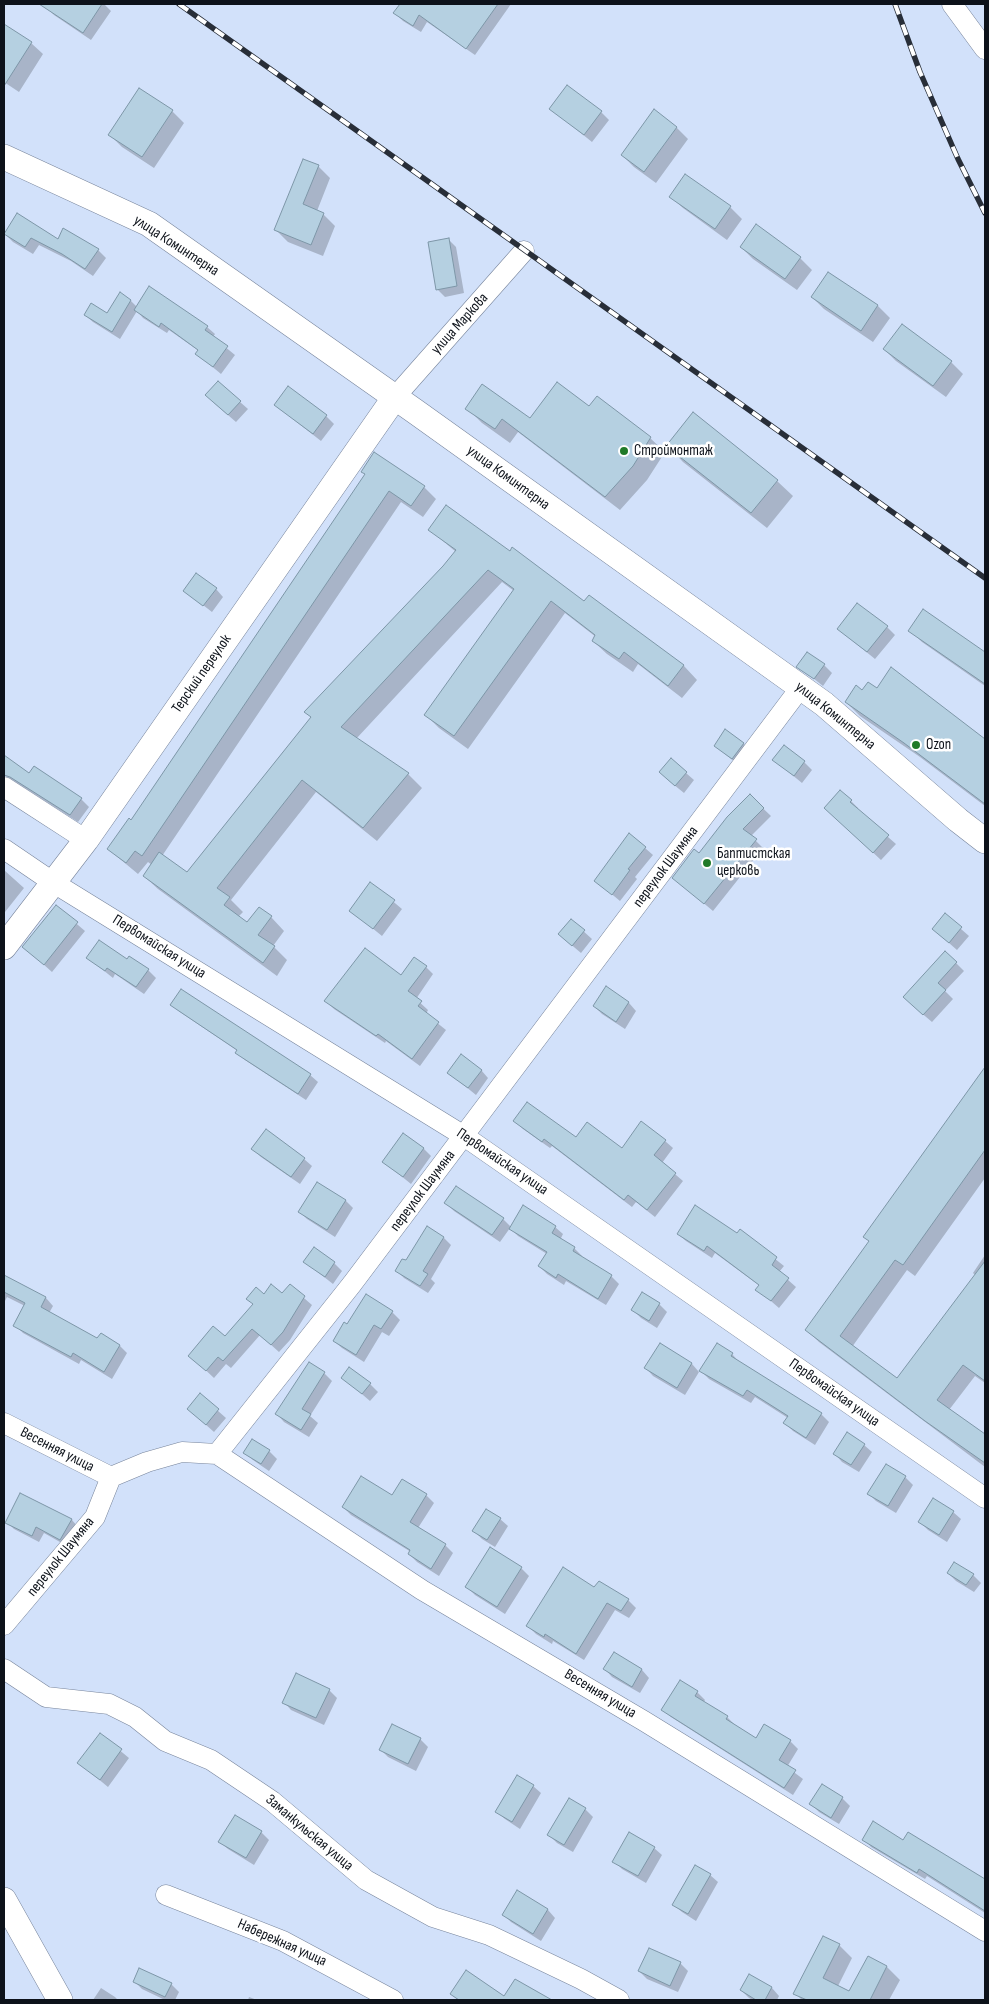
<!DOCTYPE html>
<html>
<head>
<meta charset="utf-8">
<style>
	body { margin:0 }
	#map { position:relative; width:989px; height:2004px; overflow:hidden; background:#d2e1fa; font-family:"Sofia Sans Condensed",sans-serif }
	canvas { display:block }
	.frame { position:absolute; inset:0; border:5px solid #0d121a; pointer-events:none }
</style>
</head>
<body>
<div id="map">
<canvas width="989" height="2004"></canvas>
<div class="frame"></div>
</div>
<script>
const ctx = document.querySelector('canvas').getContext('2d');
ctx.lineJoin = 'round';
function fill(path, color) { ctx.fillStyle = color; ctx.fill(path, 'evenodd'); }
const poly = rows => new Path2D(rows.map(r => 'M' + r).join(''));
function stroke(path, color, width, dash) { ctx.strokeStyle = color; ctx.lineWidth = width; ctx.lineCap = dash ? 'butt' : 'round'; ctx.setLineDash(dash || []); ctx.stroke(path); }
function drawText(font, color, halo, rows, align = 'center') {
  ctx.font = font + ' "Sofia Sans Condensed",sans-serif'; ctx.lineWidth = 5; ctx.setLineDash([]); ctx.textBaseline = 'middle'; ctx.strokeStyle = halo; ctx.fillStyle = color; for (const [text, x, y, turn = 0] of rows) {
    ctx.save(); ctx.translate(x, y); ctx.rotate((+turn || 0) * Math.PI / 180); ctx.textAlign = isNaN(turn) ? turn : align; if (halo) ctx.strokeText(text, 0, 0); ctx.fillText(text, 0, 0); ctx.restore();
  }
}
const shadow = poly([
	[48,4,104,4,111,11,91,40,54,15,46,7],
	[401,4,438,4,441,6,442,4,511,4,475,55,427,22,421,32,403,21,395,13],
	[4,26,31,43,43,54,19,92,4,82],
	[551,109,601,112,609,120,592,142],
	[172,111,184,123,154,168,122,147,110,135],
	[676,127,688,139,656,183,634,167,622,155],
	[318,166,330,178,317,211,323,214,335,226,323,256,288,242,276,230],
	[671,197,730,207,742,219,727,240,683,208],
	[5,234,58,241,98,250,106,258,93,276,71,261,39,245,33,254,13,242],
	[448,239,456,247,464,293,445,297,437,289],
	[741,247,800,258,812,270,797,290,753,259],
	[829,273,878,306,890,318,873,342,824,309,812,297],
	[131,301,137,307,207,327,215,334,213,337,235,355,221,374,197,354,199,351,169,330,167,333,143,318,137,311,120,339,93,322,85,315,108,314],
	[902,326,951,362,963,374,946,397,896,361,884,349],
	[240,402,248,409,236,422,214,403],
	[275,405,326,416,334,424,321,441],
	[467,408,530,419,589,408,650,438,665,452,647,480,620,510,518,432,510,443,482,423],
	[668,446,777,481,793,496,767,528,683,462],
	[362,471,424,487,436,499,423,517,401,502,162,856,187,874,312,718,306,712,444,567,456,552,430,530,510,553,585,603,589,597,684,666,697,680,682,698,638,664,633,672,607,654,593,641,596,637,565,613,468,749,439,728,426,715,514,591,502,582,356,739,408,774,422,788,377,841,316,792,231,900,243,912,238,917,247,924,271,917,284,931,273,946,287,960,277,976,158,889,144,876,152,865,148,862,138,874,108,849,131,822,366,475],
	[216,589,223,597,212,612,185,591],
	[924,611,985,653,985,686,922,642,910,630],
	[887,627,895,635,875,659,838,629],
	[824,665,832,673,823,686,798,666],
	[892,669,985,740,985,806,920,757,860,716,846,702,863,691,877,689],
	[744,744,751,751,740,766,715,746],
	[4,757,29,775,81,799,89,807,78,822,4,775],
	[671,760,694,780,684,793,668,780],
	[774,760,804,762,812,770,802,783],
	[750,796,771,816,751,836,763,848,713,911,682,885,699,855],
	[851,801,858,808,857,810,896,844,881,860,834,816],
	[645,848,653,855,635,877,637,879,620,901,596,881],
	[4,870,24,888,5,912,4,911],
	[371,883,402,909,382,936,350,910],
	[57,907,85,931,52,972,24,947],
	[945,915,969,936,957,950,941,936],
	[571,920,592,939,581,953,568,942],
	[88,958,128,961,148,970,156,978,144,994,115,974,113,978],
	[956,963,964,971,945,991,953,999,932,1022,912,1005],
	[426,967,433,974,416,999,428,1010,426,1014,446,1030,420,1066,386,1041,385,1043,334,1009,326,1001],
	[606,988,629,1003,636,1011,625,1029,602,1014,594,1006],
	[172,1005,310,1075,318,1082,306,1100,245,1060,237,1053,238,1051,180,1012],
	[985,1068,985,1178,915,1276,907,1270,852,1347,898,1380,976,1276,973,1273,985,1255,985,1383,975,1376,949,1410,985,1435,985,1467,819,1342,807,1330,870,1242,865,1237],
	[481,1070,488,1078,476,1095,449,1073],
	[515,1121,622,1150,665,1141,673,1148,662,1163,683,1181,655,1217,636,1202,632,1207,552,1146,550,1148,523,1129],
	[423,1148,431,1156,411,1184,384,1162],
	[253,1149,304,1159,312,1166,300,1184,261,1157],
	[345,1200,353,1208,335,1237,307,1219,300,1212],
	[446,1203,503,1219,511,1227,555,1227,563,1234,560,1240,574,1248,582,1256,581,1257,611,1276,619,1284,606,1305,566,1281,564,1285,547,1274,539,1266,547,1254,518,1236,510,1228,500,1242,454,1211],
	[740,1231,784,1266,779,1272,796,1287,779,1308,757,1289,760,1286,715,1253,712,1258,686,1241,678,1234,737,1234],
	[444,1238,451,1245,431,1279,435,1283,428,1293,404,1278,396,1270],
	[305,1262,334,1263,342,1271,333,1284],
	[4,1276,46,1298,53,1306,49,1313,98,1340,101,1334,120,1346,127,1353,112,1379,81,1360,79,1364,23,1333,15,1325,25,1306,7,1297,4,1303],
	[290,1286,312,1305,290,1340,279,1352,260,1335,231,1368,226,1364,214,1378,198,1363,225,1338,264,1295,282,1295],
	[643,1294,659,1304,667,1312,657,1328,641,1318,633,1310],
	[392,1312,400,1320,389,1336,382,1332,364,1362,342,1348,334,1341,348,1326],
	[660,1344,692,1364,699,1372,685,1395,653,1376,646,1368],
	[732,1354,740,1363,821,1414,829,1422,815,1445,793,1431,785,1423,788,1418,755,1397,751,1403,709,1379,701,1371],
	[309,1364,324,1373,332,1381,310,1416,318,1423,309,1437,284,1422,277,1414],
	[342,1377,370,1384,378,1392,370,1401],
	[200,1395,226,1418,214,1432,196,1416],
	[864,1445,872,1452,859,1472,842,1462,835,1454],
	[269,1451,277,1459,269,1471,253,1460,245,1453],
	[886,1465,905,1477,913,1485,896,1513,876,1501,869,1494],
	[21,1495,72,1520,78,1527,67,1546,44,1533,39,1542,14,1529,7,1522],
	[426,1495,434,1503,418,1528,445,1545,453,1553,439,1576,417,1562,409,1554,411,1552,351,1515,343,1507,392,1497],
	[953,1512,961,1519,947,1542,928,1530,920,1522],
	[500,1519,508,1526,495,1547,482,1539,474,1531],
	[521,1568,529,1576,505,1614,475,1595,467,1587],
	[948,1573,973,1575,981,1583,974,1592,956,1581],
	[599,1582,628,1600,636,1608,629,1618,615,1610,584,1660,553,1641,552,1644,536,1634,528,1626,595,1589],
	[614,1653,642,1670,649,1678,640,1693,612,1677,605,1669],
	[680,1682,697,1692,705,1700,703,1703,727,1717,735,1725,756,1740,765,1725,790,1741,798,1749,787,1767,803,1779,793,1795,671,1717,663,1710],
	[329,1690,337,1698,324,1725,291,1710,284,1702],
	[100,1734,129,1758,108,1787,79,1763],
	[420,1739,428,1747,416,1771,388,1757,380,1749],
	[533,1786,541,1793,520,1829,505,1819,497,1812],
	[842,1798,850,1806,839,1824,819,1812,811,1804],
	[585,1809,593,1817,573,1852,557,1843,549,1835],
	[261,1832,269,1840,254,1865,228,1849,220,1842],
	[908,1834,985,1881,985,1913,927,1876,925,1879,871,1847,864,1839,903,1842],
	[654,1848,662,1855,646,1883,622,1869,614,1861],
	[710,1875,718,1882,696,1921,682,1912,674,1905],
	[517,1891,548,1910,555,1918,541,1941,511,1922,503,1914],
	[839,1945,852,1958,838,1986,850,1993,868,1957,887,1967,900,1980,889,2000,802,2000,795,1993],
	[680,1963,688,1971,678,1992,647,1979,639,1971],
	[750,1975,772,1988,779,1996,777,2000,753,2000,749,1998,741,1990],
	[134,1981,171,1984,179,1992,175,2000,165,2000,142,1989],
	[101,1988,115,1997,118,2000,93,2000],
	[451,1994,505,1998,539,1994,545,2000,458,2000],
	[249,1997,257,2000,248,2000]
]);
const building = poly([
	[39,4,102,4,83,33,39,4],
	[400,4,498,4,466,49,419,15,413,26,393,13,400,4],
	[4,24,32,42,4,86,4,24],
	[567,85,602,111,584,135,549,109,567,85],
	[139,88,173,110,142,157,108,135,139,88],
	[654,109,677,127,644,172,621,155,654,109],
	[303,159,319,165,303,204,324,213,311,245,274,230,303,159],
	[685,174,731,206,715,229,669,197,685,174],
	[17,213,58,239,63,228,99,249,85,269,62,254,31,238,25,247,4,234,17,213],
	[756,224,801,257,785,279,740,247,756,224],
	[449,238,457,286,436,290,428,242,449,238],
	[828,272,878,305,861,331,811,297,828,272],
	[149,286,208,326,205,330,228,346,213,367,195,354,198,350,161,323,159,327,134,310,149,286],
	[120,292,131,300,112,332,84,315,91,303,107,313,120,292],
	[902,324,952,361,933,386,883,349,902,324],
	[218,381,241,401,228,415,205,395,218,381],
	[557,382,589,406,597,396,651,437,633,466,605,497,502,419,495,429,465,409,482,384,530,418,557,382],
	[288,386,327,415,313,434,274,405,288,386],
	[693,412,778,480,751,513,666,446,693,412],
	[374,452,425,486,411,506,389,491,142,856,135,851,126,863,107,849,129,818,131,820,365,474,361,472,374,452],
	[446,505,510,551,512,547,584,601,589,595,684,665,668,686,624,652,619,659,592,641,595,635,551,601,454,736,424,715,514,589,488,570,341,727,409,773,363,828,302,780,217,888,230,897,224,905,247,922,259,907,272,916,258,935,275,946,263,963,143,876,159,852,187,872,311,717,304,712,443,566,456,550,428,530,446,505],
	[196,573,217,588,203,606,183,591,196,573],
	[857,603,888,626,867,652,837,629,857,603],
	[923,609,985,652,985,684,908,631,923,609],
	[807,652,825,664,814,679,796,667,807,652],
	[891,667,985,739,985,804,904,743,845,702,856,685,862,690,868,682,877,688,891,667],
	[725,729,744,743,732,759,714,746,725,729],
	[784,745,805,761,794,776,772,760,784,745],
	[4,755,29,773,34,766,82,798,70,815,10,777,4,775,4,755],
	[671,758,687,772,675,786,659,772,671,758],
	[840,790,852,800,850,802,889,835,873,853,824,808,840,790],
	[750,794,764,808,743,829,757,839,704,904,672,878,694,849,699,853,727,817,750,794],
	[629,833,646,847,628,869,630,870,612,895,594,881,629,833],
	[370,882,395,900,373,929,349,911,370,882],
	[56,905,78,922,44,965,22,947,56,905],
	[945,913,962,927,949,943,932,929,945,913],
	[571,919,585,930,572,946,558,934,571,919],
	[99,940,127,959,129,956,149,969,136,987,107,968,105,971,86,958,99,940],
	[365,948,401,975,414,957,427,966,408,991,422,1001,418,1006,439,1022,412,1059,378,1034,376,1036,324,1001,365,948],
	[945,951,957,962,938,983,946,990,923,1015,903,997,945,951],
	[606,986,629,1002,616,1022,593,1006,606,986],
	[181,989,311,1074,298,1094,235,1053,237,1050,170,1005,181,989],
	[461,1054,482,1070,468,1088,447,1073,461,1054],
	[985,1067,985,1150,903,1265,895,1260,840,1336,897,1378,985,1261,985,1381,963,1365,937,1400,985,1434,985,1463,925,1421,805,1330,869,1241,863,1237,985,1067],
	[527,1102,576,1137,587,1122,622,1148,641,1121,666,1140,654,1155,676,1173,647,1210,628,1195,624,1200,544,1139,542,1142,513,1121,527,1102],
	[266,1129,305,1158,291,1177,251,1149,266,1129],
	[403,1133,424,1148,403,1177,382,1162,403,1133],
	[317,1182,346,1200,327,1230,298,1212,317,1182],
	[456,1186,504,1218,492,1235,444,1203,456,1186],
	[523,1205,556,1226,552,1233,575,1247,573,1251,612,1275,598,1299,558,1274,556,1278,538,1266,547,1252,509,1229,523,1205],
	[695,1205,737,1233,740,1229,777,1257,772,1265,789,1278,771,1301,755,1290,759,1285,707,1246,704,1251,677,1234,695,1205],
	[427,1226,444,1237,423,1271,428,1274,420,1286,395,1271,402,1259,406,1260,427,1226],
	[314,1247,335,1262,325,1277,303,1262,314,1247],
	[4,1275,46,1297,41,1307,97,1338,101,1333,120,1345,104,1372,73,1353,71,1357,13,1326,25,1303,4,1292,4,1275],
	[271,1284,282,1293,290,1284,305,1296,283,1332,271,1345,252,1329,223,1361,218,1357,206,1371,188,1356,213,1326,225,1336,253,1304,246,1299,256,1287,264,1294,271,1284],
	[642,1292,660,1303,649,1321,631,1310,642,1292],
	[366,1294,393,1311,381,1329,374,1325,356,1355,333,1341,344,1322,347,1324,366,1294],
	[660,1343,692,1363,677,1388,644,1368,660,1343],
	[717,1343,733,1353,731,1356,822,1413,806,1438,783,1423,788,1416,747,1390,743,1396,699,1371,717,1343],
	[309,1362,325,1372,302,1409,311,1414,301,1430,275,1414,309,1362],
	[349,1367,371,1383,362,1394,341,1378,349,1367],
	[200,1393,219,1409,206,1425,187,1409,200,1393],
	[847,1432,865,1444,851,1465,833,1454,847,1432],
	[252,1439,270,1450,261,1464,243,1453,252,1439],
	[886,1464,906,1476,888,1506,867,1494,886,1464],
	[361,1476,392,1495,402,1479,427,1494,410,1522,446,1544,431,1569,408,1554,410,1550,342,1507,361,1476],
	[20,1493,72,1519,60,1540,36,1527,32,1536,5,1523,20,1493],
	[933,1498,954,1511,939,1535,918,1522,933,1498],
	[486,1509,501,1518,487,1540,472,1531,486,1509],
	[490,1547,522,1567,497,1607,465,1587,490,1547],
	[954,1562,974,1574,966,1585,947,1573,954,1562],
	[563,1567,594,1587,599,1581,629,1599,621,1611,607,1603,576,1654,545,1634,544,1637,526,1626,563,1567],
	[614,1652,642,1669,632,1687,603,1669,614,1652],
	[296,1673,330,1689,316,1718,282,1703,296,1673],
	[680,1680,698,1691,695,1696,728,1716,726,1719,756,1738,764,1724,791,1740,779,1760,796,1770,784,1788,661,1710,680,1680],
	[392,1724,421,1738,408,1764,379,1750,392,1724],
	[100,1733,122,1749,100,1780,77,1763,100,1733],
	[517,1775,534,1785,512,1822,495,1812,517,1775],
	[822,1784,843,1797,831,1818,809,1804,822,1784],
	[569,1798,586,1808,564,1845,547,1835,569,1798],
	[235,1815,262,1831,246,1858,218,1842,235,1815],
	[873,1821,903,1840,908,1832,985,1879,985,1911,919,1869,917,1873,862,1840,873,1821],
	[629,1832,655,1847,638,1876,612,1862,629,1832],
	[695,1865,711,1874,688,1914,672,1905,695,1865],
	[517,1890,548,1909,533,1934,502,1915,517,1890],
	[823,1936,840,1944,823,1978,849,1991,868,1956,887,1966,870,2000,807,2000,793,1994,823,1936],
	[649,1948,681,1962,670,1986,638,1971,649,1948],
	[139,1968,172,1983,165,1997,133,1982,139,1968],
	[466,1970,504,1996,515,1979,552,2000,459,2000,450,1994,466,1970],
	[749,1974,772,1987,765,2000,756,2000,740,1990,749,1974]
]);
const minor = poly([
	[952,4,985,49],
	[395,397,524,251],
	[4,787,86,840],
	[4,849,54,883,464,1136,985,1498],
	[4,1423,111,1477],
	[217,1454,422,1590,644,1721,985,1931],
	[4,1625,95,1517,111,1477,147,1462,182,1452,217,1454,352,1284,801,687],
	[4,1669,46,1697,109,1704,135,1717,165,1741,211,1760,272,1801,366,1880,433,1917,489,1935,581,1979,619,2000],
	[166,1895,283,1941,393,2000]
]);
const tertiary = poly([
	[4,157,149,224,416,412,824,704,958,820,985,841],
	[4,947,86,840,395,397],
	[4,1900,60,2000]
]);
const rail = poly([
	[179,4,985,578],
	[895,4,920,72,958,159,985,213]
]);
const markers = [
	[624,451,5,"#207a28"],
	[916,745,5,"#207a28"],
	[707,863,5,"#207a28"]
];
const streetNames = [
	["улица Коминтерна",176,246,33],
	["улица Маркова",460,324,-48],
	["улица Коминтерна",508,478,36],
	["Терский переулок",202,674,-55],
	["улица Коминтерна",835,716,39],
	["переулок Шаумяна",666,867,-53],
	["Первомайская улица",159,947,32],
	["Первомайская улица",502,1162,34],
	["переулок Шаумяна",423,1191,-53],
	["Первомайская улица",834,1393,35],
	["Весенняя улица",57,1450,27],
	["переулок Шаумяна",61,1557,-51],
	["Весенняя улица",600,1694,31],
	["Заманкульская улица",309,1833,40],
	["Набережная улица",282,1943,24]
];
const poiNames = [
	["Строймонтаж",634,451],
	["Ozon",926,745],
	["Баптистская",717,854],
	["церковь",717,871]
];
fill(shadow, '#0003');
fill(building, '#b5d0e1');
stroke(building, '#7d96a7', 1);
stroke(minor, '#77849b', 21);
stroke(tertiary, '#77849b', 26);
stroke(minor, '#fff', 20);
stroke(tertiary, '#fff', 25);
stroke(rail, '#282e38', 5.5);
stroke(rail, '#fff', 4, [11]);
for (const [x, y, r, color] of markers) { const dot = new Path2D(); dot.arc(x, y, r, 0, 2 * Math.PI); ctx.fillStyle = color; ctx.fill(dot); stroke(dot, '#fff', 2); }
drawText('15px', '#0d121a', '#fff', streetNames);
drawText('15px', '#0d121a', '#fff', poiNames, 'left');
</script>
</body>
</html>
